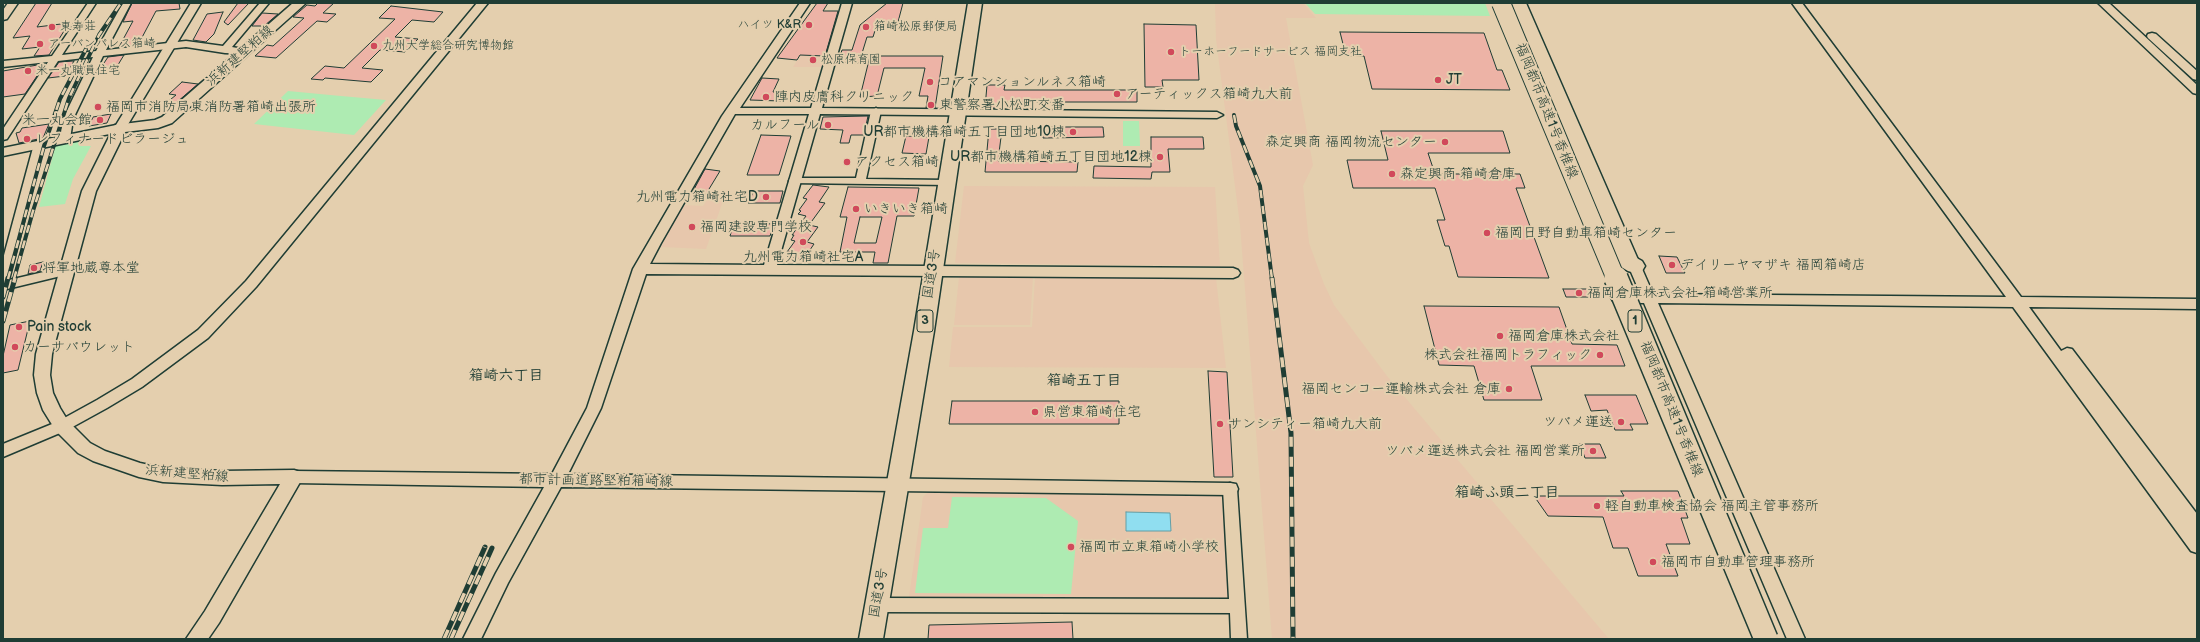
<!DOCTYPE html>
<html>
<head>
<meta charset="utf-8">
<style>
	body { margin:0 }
	#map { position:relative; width:2200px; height:642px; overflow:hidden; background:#e4cfae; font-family:"Balsamiq Sans",sans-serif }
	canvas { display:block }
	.frame { position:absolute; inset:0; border:4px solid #1f3d34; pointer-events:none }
</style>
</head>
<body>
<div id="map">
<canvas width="2200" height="642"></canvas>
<div class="frame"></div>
</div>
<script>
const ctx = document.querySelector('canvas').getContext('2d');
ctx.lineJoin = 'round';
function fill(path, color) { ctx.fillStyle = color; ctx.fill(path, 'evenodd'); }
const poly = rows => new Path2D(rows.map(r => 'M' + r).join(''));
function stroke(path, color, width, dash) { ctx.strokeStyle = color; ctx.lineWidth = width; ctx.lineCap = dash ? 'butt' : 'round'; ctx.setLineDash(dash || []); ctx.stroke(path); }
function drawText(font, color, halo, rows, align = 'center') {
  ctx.font = font + ' "Balsamiq Sans","Klee One",sans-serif'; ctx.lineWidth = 4; ctx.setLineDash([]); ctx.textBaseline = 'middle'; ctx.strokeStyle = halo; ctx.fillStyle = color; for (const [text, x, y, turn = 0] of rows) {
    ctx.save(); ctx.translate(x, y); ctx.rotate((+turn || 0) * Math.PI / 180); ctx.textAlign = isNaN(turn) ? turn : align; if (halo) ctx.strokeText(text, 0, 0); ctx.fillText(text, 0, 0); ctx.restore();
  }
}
const built = poly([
	[1215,3,1303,3,1316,18,1286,18,1313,165,1303,186,1309,243,1324,284,1334,305,1387,376,1609,639,1272,639,1240,225,1216,39],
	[812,37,833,38,822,67,793,67],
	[964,186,1215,187,1220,266,955,263],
	[707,200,723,201,706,249,661,247,682,205,703,206],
	[959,277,1033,277,1030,325,954,325],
	[1035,277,1216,278,1226,368,949,367,953,327,1032,327],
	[928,492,1221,495,1229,598,909,597,923,497]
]);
const green = poly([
	[1305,3,1485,3,1490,16,1315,14],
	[288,91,330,95,386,100,354,135,254,124],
	[1123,121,1139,121,1140,146,1123,146],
	[83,139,79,146,91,146,73,179,65,204,39,207,56,144],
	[952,497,1046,498,1078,521,1071,594,915,593,923,528,948,528]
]);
const water = poly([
	[1126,512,1170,513,1171,531,1126,531,1126,512]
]);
const building = poly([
	[36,3,52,3,37,27,69,23,49,55,34,56,40,47,22,49,30,36,13,38,36,3],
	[132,3,179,3,180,9,156,11,138,45,119,47,133,21,123,22,132,3],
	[238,3,249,3,228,25,224,22,238,3],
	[318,3,334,3,323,13,336,14,327,22,317,21,276,58,255,56,267,45,273,46,304,18,293,17,307,5,315,6,318,3],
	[817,3,828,3,823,11,838,11,825,56,800,55,797,60,777,58,817,3],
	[887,3,903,3,898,22,877,24,873,37,867,37,859,63,838,62,842,50,852,50,860,25,887,3],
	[391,6,443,12,434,22,412,20,395,37,418,39,405,52,380,50,362,68,383,70,371,82,325,78,323,80,311,79,325,66,344,68,395,19,379,18,391,6],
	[223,12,214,34,206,42,193,40,207,14,223,12],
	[262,13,278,14,264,26,252,26,262,13],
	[1144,24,1196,25,1199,80,1162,80,1163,87,1145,87,1144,24],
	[1340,32,1484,33,1497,70,1502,70,1510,90,1372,89,1364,56,1346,56,1340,32],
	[124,55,113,73,108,68,100,69,108,57,124,55],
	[870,56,943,56,935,108,926,108,928,96,919,96,925,68,884,68,877,96,860,97,870,56],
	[74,61,65,76,48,78,59,62,74,61],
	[43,64,45,64,25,94,3,97,3,71,43,64],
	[762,78,779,79,773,92,784,92,781,101,750,100,762,78],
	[182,82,198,84,169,109,160,108,176,95,169,94,182,82],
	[987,85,1005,85,1004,90,1137,90,1137,102,1003,102,1002,108,985,108,987,85],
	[111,114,107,123,89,126,93,117,111,114],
	[868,116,864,135,851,135,849,143,840,143,843,130,820,129,823,117,868,116],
	[49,124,43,138,19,143,16,133,20,132,22,128,49,124],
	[1043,127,1103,127,1104,137,1043,138,1043,127],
	[989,129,1002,129,998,161,1078,162,1077,172,985,172,989,129],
	[1381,131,1503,131,1510,153,1428,153,1435,174,1520,174,1525,188,1516,188,1549,278,1458,277,1449,246,1445,246,1437,220,1445,220,1435,188,1353,188,1347,160,1388,160,1381,131],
	[761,135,791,136,779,175,747,175,761,135],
	[906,136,929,137,926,154,902,153,906,136],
	[1151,137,1203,137,1204,149,1168,149,1170,172,1152,172,1151,179,1093,178,1094,166,1151,167,1151,137],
	[705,169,720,171,706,194,692,193,705,169],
	[813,185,829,187,819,202,825,203,809,225,818,227,807,242,814,244,803,260,787,256,790,252,787,252,795,241,791,240,794,235,792,235,806,216,798,214,801,211,799,210,807,199,803,198,813,185],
	[848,187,919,188,914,216,897,216,888,263,873,263,875,252,840,252,847,217,840,217,848,187],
	[860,217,882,217,876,243,854,243,860,217],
	[754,191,783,191,780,203,748,203,754,191],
	[734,223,774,224,770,236,730,236,734,223],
	[1659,256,1677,257,1685,273,1666,273,1659,256],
	[43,262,40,271,28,274,30,265,43,262],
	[1563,289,1591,289,1595,297,1566,297,1563,289],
	[1424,306,1559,307,1572,344,1617,345,1625,366,1531,366,1542,400,1484,400,1474,366,1439,365,1424,306],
	[30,321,18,370,3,373,3,356,10,325,30,321],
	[1208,371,1227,372,1233,477,1214,477,1208,371],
	[1585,395,1636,395,1648,424,1630,424,1633,430,1615,430,1607,410,1591,411,1585,395],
	[952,401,1119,401,1119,424,949,424,952,401],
	[1580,444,1600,444,1606,458,1585,458,1580,444],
	[1621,491,1678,491,1688,518,1681,518,1690,544,1666,544,1678,576,1638,576,1628,548,1613,548,1603,517,1548,516,1534,496,1624,496,1621,491],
	[1072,622,1073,639,928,639,929,625,1072,622]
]);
const minor = poly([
	[88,3,96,3,62,55,96,51,123,3,131,3,106,50,186,41,223,46,260,3,269,3,232,47,248,50,248,54,225,53,186,47,103,56,73,119,70,139,65,142,60,139,63,119,93,57,58,61,7,139,3,140,3,129,48,62,3,67,3,61,52,56,88,3],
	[876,108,881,111,866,179,946,180,951,183,950,185,790,183,789,181,790,179,794,178,856,178,871,111,876,108],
	[39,141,44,144,9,280,65,267,71,271,65,275,3,290,3,259,34,144,39,141],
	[1230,483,1235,485,1237,489,1247,639,1231,639,1230,613,877,612,872,610,870,605,872,600,877,598,1229,599,1223,489,1225,485,1230,483]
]);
const tertiary = poly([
	[8,3,18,3,7,19,3,20,3,10,8,3],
	[191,3,201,3,124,131,3,156,3,148,116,125,191,3],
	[477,3,488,3,256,287,208,338,142,387,107,408,67,430,3,457,3,444,57,422,97,400,132,379,198,330,246,281,477,3],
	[800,3,810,3,740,108,811,108,842,3,852,3,822,108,1217,112,1223,115,1217,118,820,114,777,265,1233,268,1238,270,1240,273,1238,276,1233,278,646,274,601,408,568,474,1230,483,1236,484,1238,489,1236,494,1230,495,561,487,508,583,481,639,463,639,496,573,544,487,294,483,288,482,286,477,288,472,294,471,552,474,587,408,633,269,722,116,800,3],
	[735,114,809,114,764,265,650,264,661,243,735,114],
	[1516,3,1526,3,1653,294,2006,297,1792,3,1802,3,2021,297,2197,299,2197,309,2029,307,2061,351,2067,348,2072,349,2197,514,2197,553,2191,551,2013,307,1658,303,1805,639,1787,639,1644,303,1618,303,1613,301,1611,298,1613,295,1618,293,1640,293,1516,3],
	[2098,3,2109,3,2197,85,2197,94,2193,93,2098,3],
	[2152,33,2156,34,2197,71,2197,80,2193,79,2148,38,2147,36,2148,34,2152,33]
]);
const secondary = poly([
	[293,3,306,3,172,123,158,128,125,132,96,191,52,354,50,375,53,393,60,408,68,421,90,443,105,451,140,463,163,468,222,471,294,470,300,472,303,477,219,623,208,639,186,639,205,611,280,484,222,485,163,482,139,477,93,461,78,453,56,431,43,410,37,393,34,375,36,354,82,191,115,125,155,120,162,117,293,3]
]);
const trunk = poly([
	[968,3,982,3,934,331,883,639,859,639,914,331,968,3]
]);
const motorway = poly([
	[1504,3,1520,3,1600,191,1633,256,1642,261,1645,266,1642,271,1635,273,1628,271,1618,265,1615,260,1582,191,1504,3]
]);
const railFar1 = poly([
	[1234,115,1236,126,1260,186,1272,279],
	[8,279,44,146,60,99,86,49],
	[14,279,33,211,69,98,99,35,121,3]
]);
const rail = poly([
	[1272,278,1291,433,1293,639],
	[3,297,8,278],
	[3,321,15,278],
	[444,639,485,547],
	[451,639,492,548]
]);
const motorwayBridgeFar1 = poly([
	[1501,3,1616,279]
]);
const motorwayBridge = poly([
	[1616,278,1766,639]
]);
const markers = [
	[809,25,4,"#d1495b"],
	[52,27,4,"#d1495b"],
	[866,27,4,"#d1495b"],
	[40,44,4,"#d1495b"],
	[374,46,4,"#d1495b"],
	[1171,52,4,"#d1495b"],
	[813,60,4,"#d1495b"],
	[28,71,4,"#d1495b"],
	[1438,80,4,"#d1495b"],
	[930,82,4,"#d1495b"],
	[1117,94,4,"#d1495b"],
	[766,97,4,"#d1495b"],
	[931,105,4,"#d1495b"],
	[98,107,4,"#d1495b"],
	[100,120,4,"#d1495b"],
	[828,125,4,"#d1495b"],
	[1073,132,4,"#d1495b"],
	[27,139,4,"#d1495b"],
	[1445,142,4,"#d1495b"],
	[1160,157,4,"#d1495b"],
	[847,162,4,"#d1495b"],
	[1392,174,4,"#d1495b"],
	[766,197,4,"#d1495b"],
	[856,209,4,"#d1495b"],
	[692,227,4,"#d1495b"],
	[1487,233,4,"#d1495b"],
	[803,242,4,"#d1495b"],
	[1672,265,4,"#d1495b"],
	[34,268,4,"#d1495b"],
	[1579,293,4,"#d1495b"],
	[19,327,4,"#d1495b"],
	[1500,336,4,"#d1495b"],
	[15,347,4,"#d1495b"],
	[1600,355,4,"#d1495b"],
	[1509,389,4,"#d1495b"],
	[1035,412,4,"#d1495b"],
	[1621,422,4,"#d1495b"],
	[1220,424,4,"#d1495b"],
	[1593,451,4,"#d1495b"],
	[1597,506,4,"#d1495b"],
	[1071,547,4,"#d1495b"],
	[1653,562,4,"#d1495b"]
];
const farPoinames = [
	["ハイツ K&R",801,25,"right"],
	["東寿荘",60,27],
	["箱崎松原郵便局",874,27],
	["アーバンパレス箱崎",48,44],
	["九州大学総合研究博物館",382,46],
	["トーホーフードサービス 福岡支社",1179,52],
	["松原保育園",821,60],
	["米一丸職員住宅",36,71]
];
const shields = [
	[925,321,16],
	[1635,321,14]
];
const shieldNames = [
	["3",925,321],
	["1",1635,321]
];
const streetNames = [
	["浜新建堅粕線",240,56,-41],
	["福岡都市高速1号香椎線",1546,111,68],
	["国道3号",932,274,-81],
	["福岡都市高速1号香椎線",1671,409,68],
	["浜新建堅粕線",187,474,5],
	["都市計画道路堅粕箱崎線",596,481,1],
	["国道3号",879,593,-80]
];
const poiNames = [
	["JT",1446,80],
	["コアマンションルネス箱崎",938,82],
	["アーティックス箱崎九大前",1125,94],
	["陣内皮膚科クリニック",774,97],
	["東警察署小松町交番",939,105],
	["福岡市消防局東消防署箱崎出張所",106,107],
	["米一丸会館",92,120,"right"],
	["カルフール",820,125,"right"],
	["UR都市機構箱崎五丁目団地10棟",1065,132,"right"],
	["レフィナードビラージュ",35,139],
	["森定興商 福岡物流センター",1437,142,"right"],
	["UR都市機構箱崎五丁目団地12棟",1152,157,"right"],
	["アクセス箱崎",855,162],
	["森定興商 箱崎倉庫",1400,174],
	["九州電力箱崎社宅D",758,197,"right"],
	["いきいき箱崎",864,209],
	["福岡建設専門学校",700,227],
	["福岡日野自動車箱崎センター",1495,233],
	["九州電力箱崎社宅A",803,257,"center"],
	["デイリーヤマザキ 福岡箱崎店",1680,265],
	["将軍地蔵尊本堂",42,268],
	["福岡倉庫株式会社 箱崎営業所",1587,293],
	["Pain stock",27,327],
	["福岡倉庫株式会社",1508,336],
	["カーサバウレット",23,347],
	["株式会社福岡トラフィック",1592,355,"right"],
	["福岡センコー運輸株式会社 倉庫",1501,389,"right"],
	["県営東箱崎住宅",1043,412],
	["ツバメ運送",1613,422,"right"],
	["サンシティー箱崎九大前",1228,424],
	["ツバメ運送株式会社 福岡営業所",1585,451,"right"],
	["軽自動車検査協会 福岡主管事務所",1605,506],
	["福岡市立東箱崎小学校",1079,547],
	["福岡市自動車管理事務所",1661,562]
];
const neighbourhoodNames = [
	["箱崎六丁目",506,376],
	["箱崎五丁目",1084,381],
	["箱崎ふ頭二丁目",1507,493]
];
fill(built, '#e7c7ac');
fill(green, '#aeebb2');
fill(water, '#90def0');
stroke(water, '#639ea5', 1);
fill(building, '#edb3a6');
stroke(building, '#1f3d34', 1);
stroke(minor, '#1f3d34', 3);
stroke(tertiary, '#1f3d34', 3);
stroke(secondary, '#1f3d34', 3);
stroke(trunk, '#1f3d34', 3);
stroke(motorway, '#1f3d34', 3);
fill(minor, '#e4cfae');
fill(tertiary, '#e4cfae');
fill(secondary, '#e4cfae');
fill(trunk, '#e4cfae');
fill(motorway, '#e4cfae');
stroke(railFar1, '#1f3d34', 4);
stroke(rail, '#1f3d34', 5);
stroke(railFar1, '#e4cfae', 2.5, [8]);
stroke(rail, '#e4cfae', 3.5, [10]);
stroke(motorwayBridgeFar1, '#1f3d34', 20, []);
stroke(motorwayBridge, '#1f3d34', 26, []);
stroke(motorwayBridgeFar1, '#e4cfae', 18);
stroke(motorwayBridge, '#e4cfae', 23);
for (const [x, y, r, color] of markers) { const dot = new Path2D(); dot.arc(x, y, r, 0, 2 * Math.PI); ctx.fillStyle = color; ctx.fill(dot); stroke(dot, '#e4cfae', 1.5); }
drawText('12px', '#1f3d34', '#e4cfae', farPoinames, 'left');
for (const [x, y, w] of shields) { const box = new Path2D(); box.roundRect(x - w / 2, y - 11, w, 22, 3); ctx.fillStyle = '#e4cfae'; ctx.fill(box); stroke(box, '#1f3d34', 1); }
drawText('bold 13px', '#1f3d34', null, shieldNames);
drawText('14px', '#1f3d34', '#e4cfae', streetNames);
drawText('14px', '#1f3d34', '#e4cfae', poiNames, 'left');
drawText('bold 15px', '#1f3d34', '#e4cfae', neighbourhoodNames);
</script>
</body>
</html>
